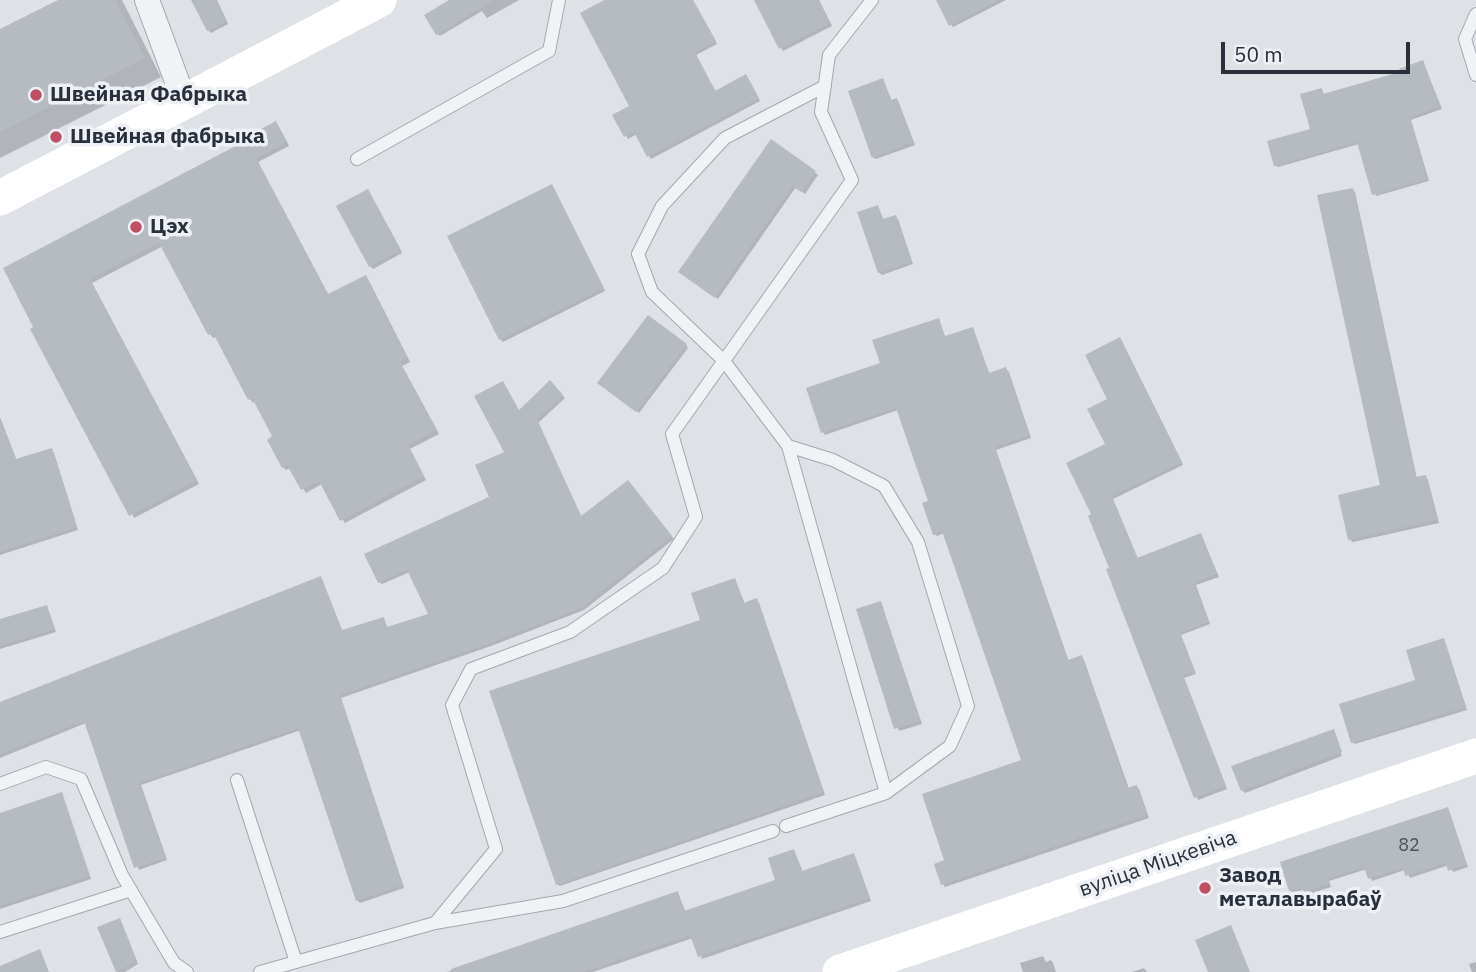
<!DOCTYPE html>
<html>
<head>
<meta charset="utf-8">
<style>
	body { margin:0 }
	#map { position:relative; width:1476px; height:972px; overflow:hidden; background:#dee1e6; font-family:"IBM Plex Sans",sans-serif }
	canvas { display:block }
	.scale { position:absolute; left:1221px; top:42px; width:189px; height:32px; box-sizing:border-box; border:4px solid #29303b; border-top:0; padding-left:9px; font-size:21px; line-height:24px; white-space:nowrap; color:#29303b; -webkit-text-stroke:5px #edf0f4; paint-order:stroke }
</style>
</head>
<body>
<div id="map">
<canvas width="1476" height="972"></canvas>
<div class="scale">50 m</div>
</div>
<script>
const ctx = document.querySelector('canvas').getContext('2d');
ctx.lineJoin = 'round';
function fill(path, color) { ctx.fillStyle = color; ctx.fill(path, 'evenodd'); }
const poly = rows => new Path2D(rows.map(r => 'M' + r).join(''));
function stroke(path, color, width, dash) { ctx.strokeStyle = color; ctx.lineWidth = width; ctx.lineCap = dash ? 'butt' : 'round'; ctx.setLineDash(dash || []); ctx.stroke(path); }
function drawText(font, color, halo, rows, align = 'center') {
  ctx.font = font + ' "IBM Plex Sans",sans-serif'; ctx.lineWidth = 7; ctx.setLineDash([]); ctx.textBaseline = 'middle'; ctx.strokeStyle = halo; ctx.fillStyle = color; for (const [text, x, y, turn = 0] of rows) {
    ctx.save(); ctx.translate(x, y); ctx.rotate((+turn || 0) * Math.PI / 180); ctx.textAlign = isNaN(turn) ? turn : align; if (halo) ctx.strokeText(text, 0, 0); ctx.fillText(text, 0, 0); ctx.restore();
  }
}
const shadow = poly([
	[62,0,122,0,161,77,0,158,0,31],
	[206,0,216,0,228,24,211,33,208,30],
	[453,0,519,0,487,18,482,11,440,36,437,34],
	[604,0,693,0,717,44,696,55,716,92,746,76,760,101,651,159,637,134,628,139,615,116,632,107],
	[756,0,819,0,832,26,783,51],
	[938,0,1006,0,953,27],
	[1423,62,1442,109,1411,120,1429,181,1376,196,1359,144,1278,167,1275,165,1312,131,1321,90,1325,95,1402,73],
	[883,80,892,101,897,100,899,103,915,145,876,159,873,157],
	[279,127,289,146,258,162,329,296,369,281,410,362,402,366,439,434,410,449,426,480,345,523,322,484,306,493,291,468,286,470,283,467,275,437,256,401,253,403,250,399,216,336,213,338,210,334,163,246,92,283,199,484,134,518,5,268],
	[771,142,818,175,805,194,796,187,718,299,683,274],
	[554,189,605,291,503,342,500,339],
	[1352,190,1355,192,1417,479,1426,477,1428,480,1439,523,1353,542,1350,540,1382,487],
	[370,194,402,253,373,269,370,266],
	[878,207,884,221,895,217,898,219,913,264,882,275,879,272],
	[938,320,946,338,972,329,990,375,1006,369,1009,372,1031,438,996,450,1069,662,1081,657,1084,660,1129,789,1136,787,1139,789,1149,818,945,887,943,884,946,861,1023,761,945,533,937,536,934,534,930,502,898,410,825,435,823,432,882,364],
	[1120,339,1183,465,1113,499,1138,559,1201,535,1219,577,1196,585,1210,624,1181,635,1196,674,1184,678,1227,789,1198,800,1112,569,1094,515,1107,445,1109,400],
	[686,345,688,348,639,413,602,385],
	[550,383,565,398,538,423,582,518,631,485,674,539,584,610,491,646,341,698,404,888,360,903,357,900,301,730,141,785,167,860,139,870,86,723,0,758,0,704,320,578,343,632,383,619,388,629,430,615,410,572,382,584,379,582,492,498,519,412],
	[0,417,17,461,51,450,54,453,78,530,0,555],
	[735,580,745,604,756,600,759,603,825,795,560,886,557,884,703,621],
	[881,603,922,724,899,731,858,610],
	[46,607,56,632,0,649,0,621],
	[1444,640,1467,710,1355,744,1352,742,1418,682],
	[1333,732,1342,756,1245,793,1242,790],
	[61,794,91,879,0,909,0,815],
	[1447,809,1468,867,1453,872,1449,865,1410,878,1405,870,1372,881,1367,869,1329,881,1331,887,1309,894,1305,889,1293,893,1290,890],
	[794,851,803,872,854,855,871,901,702,959,693,938,593,972,447,972,677,893,686,912,777,881],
	[119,920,138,964,125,972,117,972,99,928],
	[1043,956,1046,962,1051,960,1053,963,1056,972,1023,972,1020,963],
	[1476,962,1476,972,1472,972,1469,964],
	[1144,968,1147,972,1132,972]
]);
const building = poly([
	[58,0,115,0,145,58,0,132,0,29],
	[191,0,217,0,227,21,207,31],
	[449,0,494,0,436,35,424,15],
	[604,0,693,0,716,41,695,52,715,91,746,74,759,98,647,157,634,132,624,137,612,115,629,106,580,13],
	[754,0,819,0,830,23,779,49],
	[936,0,999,0,949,26],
	[1423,60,1440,106,1410,117,1427,179,1372,195,1357,142,1274,166,1267,141,1310,129,1300,94,1322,88,1323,94,1400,72,1399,69],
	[883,78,891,100,897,98,913,142,872,158,848,91],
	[276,121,287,142,256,158,328,294,366,275,408,358,400,362,437,430,408,445,424,476,340,521,319,481,301,490,287,465,282,468,267,440,272,436,252,398,248,400,213,333,208,335,159,243,90,279,197,480,129,516,30,329,33,327,3,268,247,140,246,137],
	[771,139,816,171,801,192,792,186,715,298,678,272],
	[552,184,604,288,499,340,447,236],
	[1353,188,1416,477,1426,475,1437,520,1348,540,1338,495,1380,485,1317,195],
	[368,189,401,250,369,267,336,206],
	[878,205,883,219,896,215,912,262,878,273,857,212],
	[648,315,687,344,636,412,597,383],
	[939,318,945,336,973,327,989,373,1006,367,1030,435,995,447,1068,660,1082,655,1127,788,1137,785,1147,815,941,885,934,864,944,860,922,794,1021,760,942,531,933,535,922,503,928,501,896,408,821,433,806,388,880,363,872,340],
	[1120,337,1182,462,1112,496,1137,558,1201,533,1217,574,1194,583,1209,622,1180,633,1195,671,1183,675,1226,786,1194,798,1106,569,1109,568,1088,516,1091,514,1066,463,1105,444,1087,409,1107,399,1085,355],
	[550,380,563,395,537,419,581,516,628,480,672,536,581,608,488,644,340,695,403,885,356,901,298,728,139,783,165,858,134,868,84,721,0,754,0,702,321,576,342,630,384,617,387,627,428,614,407,570,378,583,364,554,489,497,475,465,504,452,474,396,503,381,519,410],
	[0,421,16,459,52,448,77,527,0,552],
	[735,578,744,603,757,598,824,792,556,885,489,691,700,620,691,593],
	[881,601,920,721,894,729,856,609],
	[47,605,55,629,0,646,0,619],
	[1444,638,1466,707,1351,743,1339,704,1415,680,1406,650],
	[1334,729,1342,752,1241,791,1231,766],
	[62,792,90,876,0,906,0,813],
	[1448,807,1467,864,1448,871,1446,863,1405,876,1403,868,1368,879,1364,867,1328,879,1330,884,1304,892,1302,887,1289,891,1280,862],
	[794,849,802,871,854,853,870,898,698,957,690,935,584,972,452,972,451,969,678,891,684,911,775,880,768,858],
	[120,918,137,961,116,972,97,927],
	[1231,925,1250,972,1208,972,1195,940],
	[40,949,49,972,0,972,0,966]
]);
const lane = poly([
	[1476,14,1465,39,1476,75],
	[357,159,549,51,559,0],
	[788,446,886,793],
	[237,780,296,962],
	[0,784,46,767,81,779,122,875,174,963,187,972],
	[786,826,886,793,950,746,968,706,918,542,884,486,833,460,788,446,724,361,652,292,638,254,662,206,725,138,825,86],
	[435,923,563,901,773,831],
	[0,932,131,890],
	[260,972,435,923,496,849,452,705,471,669,570,632,663,568,696,517,672,434,852,180,821,112,829,55,872,0]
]);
const street = poly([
	[147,0,185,103]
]);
const secondary = poly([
	[0,198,379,0],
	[840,972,1476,756]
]);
const markers = [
	[36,95,7,"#be4f64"],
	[56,137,7,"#be4f64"],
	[136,227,7,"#be4f64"],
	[1205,888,7,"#be4f64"]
];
const numberNames = [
	["82",1409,846]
];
const poiNames = [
	["Швейная Фабрыка",50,95],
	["Швейная фабрыка",70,137],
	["Цэх",150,227],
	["Завод",1219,876],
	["металавырабаў",1219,900]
];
const streetNames = [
	["вуліца Міцкевіча",1158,864,-19]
];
fill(shadow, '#0003');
fill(building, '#b6bbc2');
stroke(lane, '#a4a8af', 14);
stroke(street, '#a4a8af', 26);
stroke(lane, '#f0f2f5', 12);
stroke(street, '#f0f2f5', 24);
stroke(secondary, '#fff', 35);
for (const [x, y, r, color] of markers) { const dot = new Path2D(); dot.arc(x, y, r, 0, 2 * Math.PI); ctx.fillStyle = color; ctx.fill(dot); stroke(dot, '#edf0f4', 2.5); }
drawText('18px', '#4c535d', null, numberNames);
drawText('bold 21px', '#29303b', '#edf0f4', poiNames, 'left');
drawText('21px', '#29303b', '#edf0f4', streetNames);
</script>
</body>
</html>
